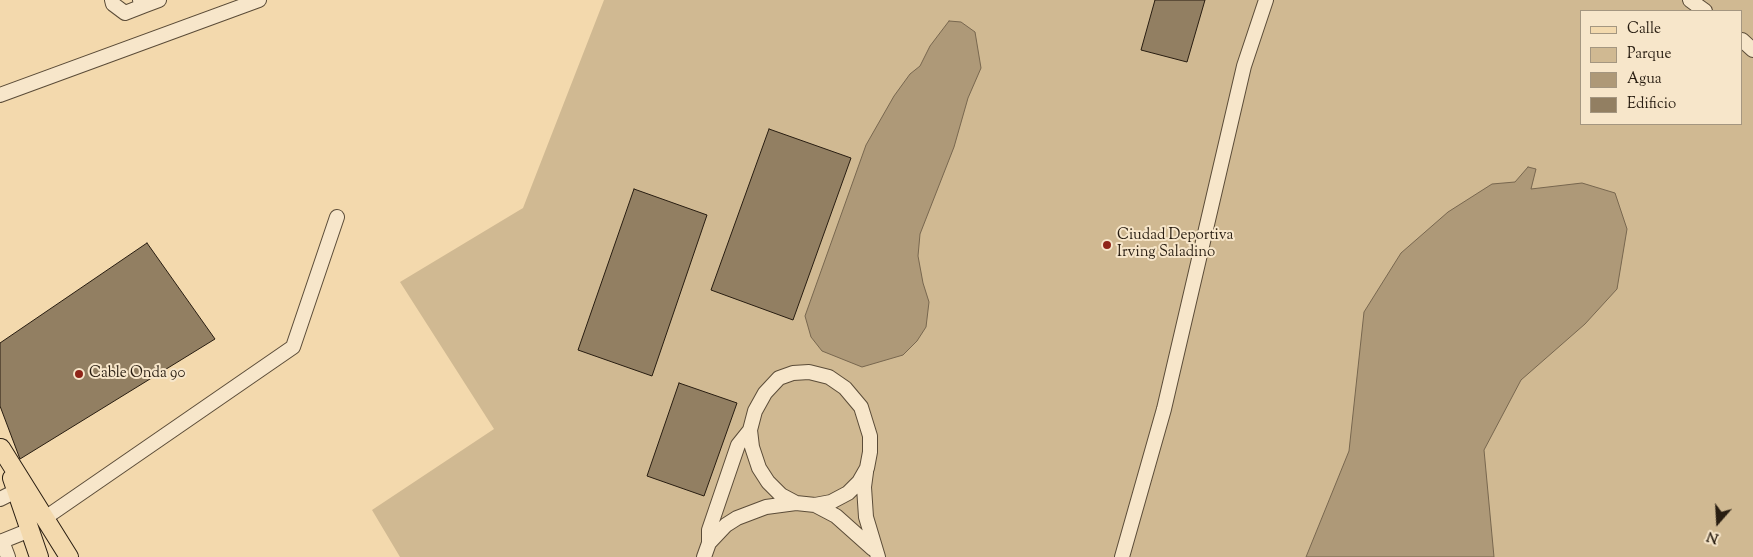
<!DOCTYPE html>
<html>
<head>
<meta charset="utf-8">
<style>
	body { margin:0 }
	#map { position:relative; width:1753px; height:557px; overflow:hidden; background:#f3d9ad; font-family:"Sorts Mill Goudy",serif }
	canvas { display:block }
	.legend { position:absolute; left:1580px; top:10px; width:162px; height:115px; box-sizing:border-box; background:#f7e6ca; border:1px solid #a49680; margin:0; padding:6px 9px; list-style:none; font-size:15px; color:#281d11 }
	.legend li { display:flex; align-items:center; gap:10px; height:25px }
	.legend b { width:25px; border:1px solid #a49680 }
	.north { position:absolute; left:1693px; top:497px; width:50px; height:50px; -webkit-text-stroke:4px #f7e6ca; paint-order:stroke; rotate:199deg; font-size:14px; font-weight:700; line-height:20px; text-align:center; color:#281d11 }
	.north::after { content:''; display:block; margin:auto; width:18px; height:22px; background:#281d11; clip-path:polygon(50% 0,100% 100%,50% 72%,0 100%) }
</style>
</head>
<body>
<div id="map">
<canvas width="1753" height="557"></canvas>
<ul class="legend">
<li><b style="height:6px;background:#f3d9ad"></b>Calle</li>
<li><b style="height:14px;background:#d0b992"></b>Parque</li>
<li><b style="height:14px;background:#ae9978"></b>Agua</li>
<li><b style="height:14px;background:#927f62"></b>Edificio</li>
</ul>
<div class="north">N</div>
</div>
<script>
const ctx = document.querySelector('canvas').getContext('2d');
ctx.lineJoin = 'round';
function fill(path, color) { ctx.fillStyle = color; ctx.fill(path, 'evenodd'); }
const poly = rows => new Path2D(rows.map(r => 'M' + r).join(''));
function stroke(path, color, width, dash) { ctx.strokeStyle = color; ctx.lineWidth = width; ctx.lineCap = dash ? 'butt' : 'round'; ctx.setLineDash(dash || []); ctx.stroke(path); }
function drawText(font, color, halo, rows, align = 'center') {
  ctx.font = font + ' "Sorts Mill Goudy",serif'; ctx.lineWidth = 4; ctx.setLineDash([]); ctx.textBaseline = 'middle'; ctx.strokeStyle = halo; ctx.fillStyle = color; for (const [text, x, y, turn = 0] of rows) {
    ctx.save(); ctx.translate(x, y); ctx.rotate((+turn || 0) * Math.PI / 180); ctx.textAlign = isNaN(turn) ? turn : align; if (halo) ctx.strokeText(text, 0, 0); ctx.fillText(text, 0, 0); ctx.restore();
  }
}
const green = poly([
	[604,0,1753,0,1753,557,400,557,372,510,494,429,400,282,523,208],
	[1582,11,1742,11,1742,124,1582,124]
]);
const water = poly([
	[949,21,961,22,975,32,981,68,968,98,954,147,920,234,918,256,923,283,929,302,926,327,917,341,903,355,862,367,822,351,811,337,805,316,866,145,894,96,910,74,920,66,930,46,949,21],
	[1528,167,1536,169,1531,189,1582,183,1615,193,1627,229,1617,289,1585,324,1521,380,1484,450,1494,557,1306,557,1349,451,1364,312,1401,253,1448,212,1492,184,1515,182,1528,167]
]);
const building = poly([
	[1155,0,1205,0,1187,62,1141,50,1155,0],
	[769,129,851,158,793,320,711,290,769,129],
	[634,189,707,215,652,376,578,350,634,189],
	[147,243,215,339,20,459,0,406,0,343,147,243],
	[679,383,737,403,704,496,647,476,679,383]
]);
const minor = poly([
	[112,0,113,4,125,13,143,6,140,0],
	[1690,0,1705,11],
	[143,6,159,0],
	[1742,40,1753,50],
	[0,95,259,0],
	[809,372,829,377,845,388,861,407,870,436,870,452,867,468,859,482,848,493,831,502,815,505,796,503,781,495,768,482,759,468,752,447,750,430,755,411,765,393,779,378,793,373,809,372],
	[866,472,864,487,866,517,878,557],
	[0,499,16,491],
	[815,505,836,516,873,549],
	[45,518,293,347,337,217],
	[2,541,8,557],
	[0,542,30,530],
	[709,543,726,525,737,518,766,507,796,503],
	[704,557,709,543,709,530,738,445,750,430],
	[1122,557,1164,409,1244,66,1266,0]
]);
const major = poly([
	[1,448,69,557],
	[12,478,39,557]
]);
const markers = [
	[1107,245,5,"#8f2418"],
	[79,374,5,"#8f2418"]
];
const poiNames = [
	["Ciudad Deportiva",1117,236],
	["Irving Saladino",1117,253],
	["Cable Onda 90",89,374]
];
fill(green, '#d0b992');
fill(water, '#ae9978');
stroke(water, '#78674f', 1);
fill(building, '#927f62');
stroke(building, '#281d11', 1);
stroke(minor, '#5b4c38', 16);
stroke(major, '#281d11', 20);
stroke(minor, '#f7e6ca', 14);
stroke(major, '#f3d9ad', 18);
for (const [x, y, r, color] of markers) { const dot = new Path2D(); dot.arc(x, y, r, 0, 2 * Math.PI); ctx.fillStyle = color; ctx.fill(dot); stroke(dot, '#f7e6ca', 2); }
drawText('15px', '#281d11', '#f7e6ca', poiNames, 'left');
</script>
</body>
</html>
